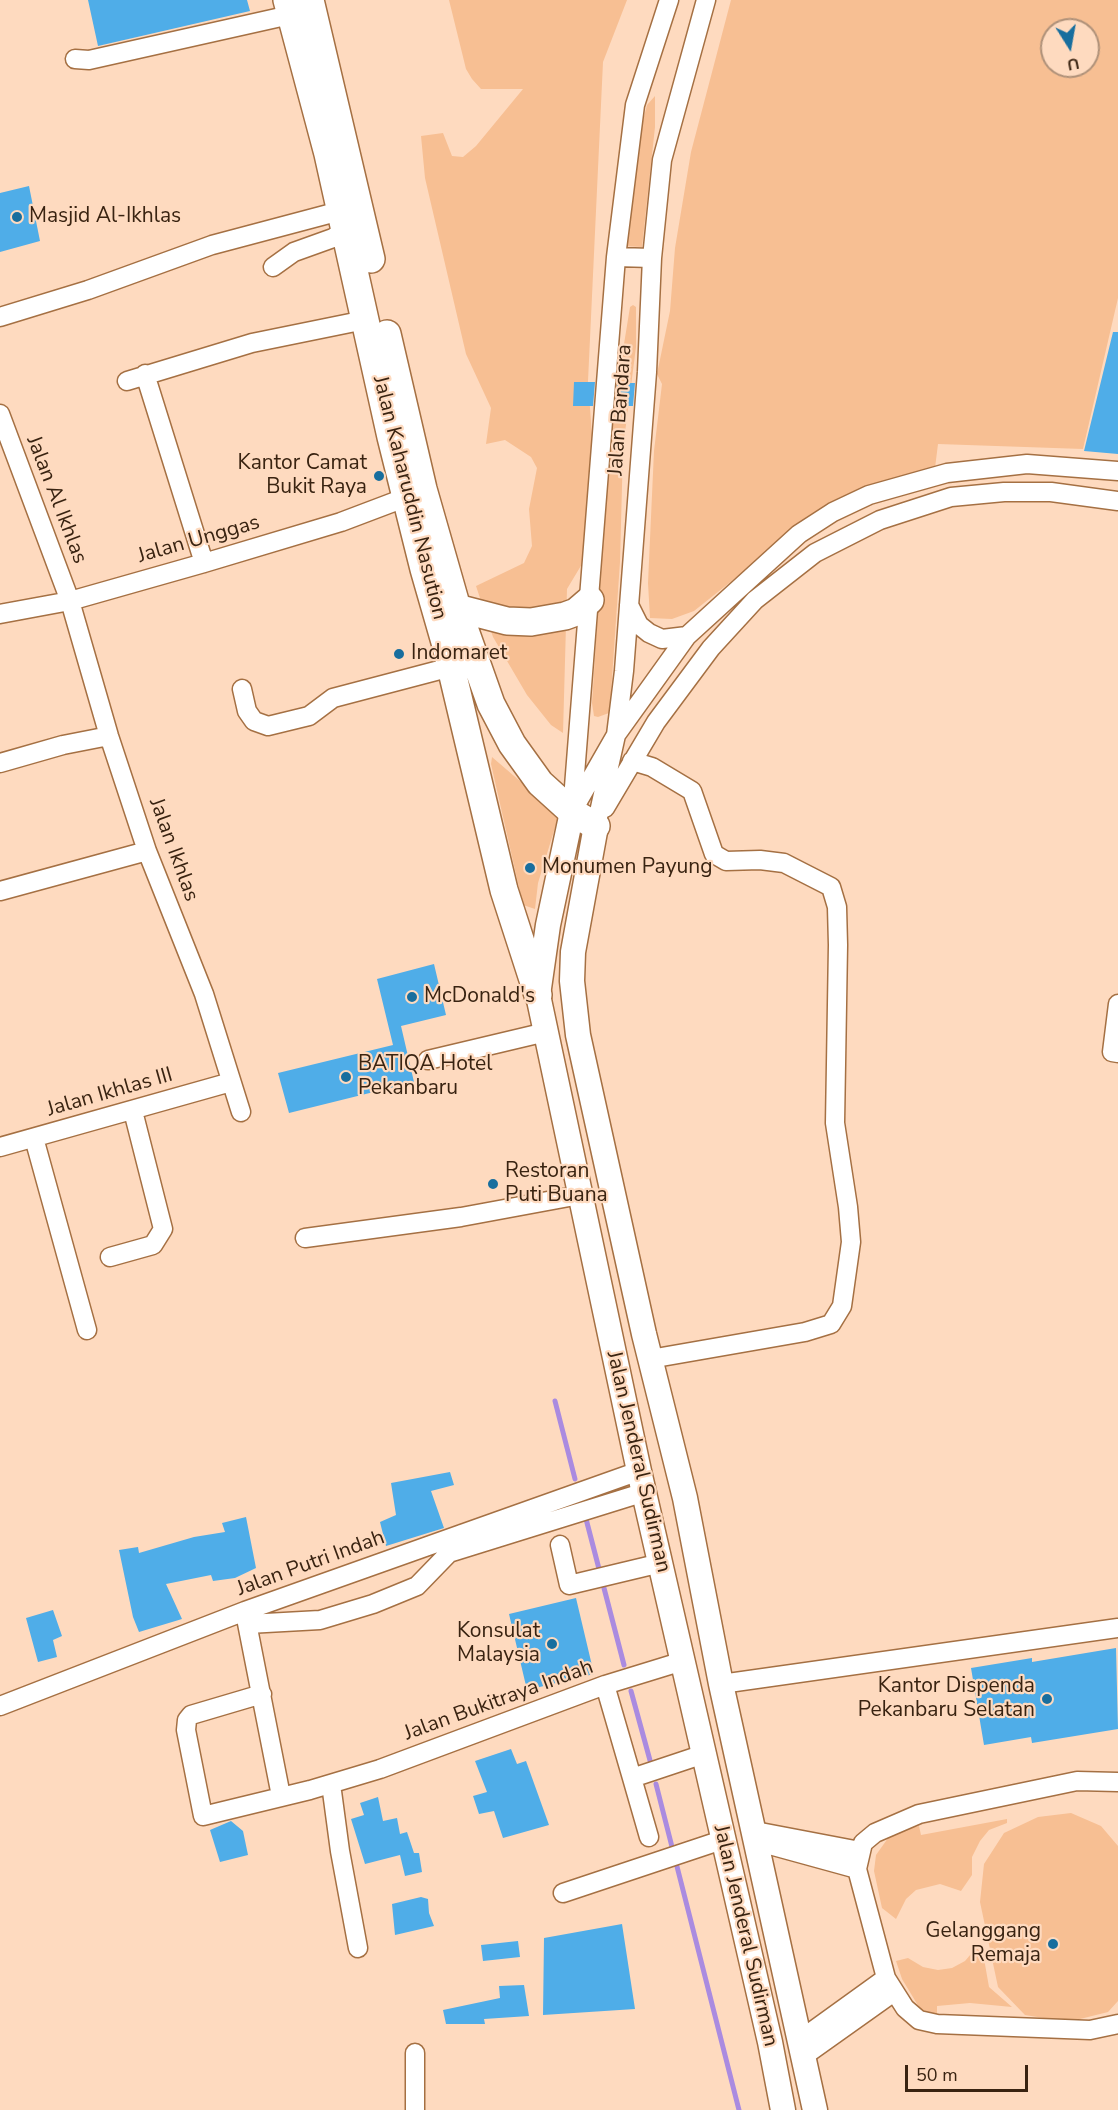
<!DOCTYPE html>
<html>
<head>
<meta charset="utf-8">
<style>
	body { margin:0 }
	#map { position:relative; width:1118px; height:2110px; overflow:hidden; background:#fedabf; font-family:"Nunito Sans",sans-serif }
	canvas { display:block }
	.north { position:absolute; left:1040px; top:18px; width:60px; height:60px; box-sizing:border-box; background:#fedabf; border:2px solid #af9179; border-radius:50%; rotate:169deg; font-size:16px; font-weight:700; line-height:24px; text-align:center; color:#392311 }
	.north::after { content:''; display:block; margin:auto; width:21px; height:27px; background:#186e9e; clip-path:polygon(50% 0,100% 100%,50% 72%,0 100%) }
	.scale { position:absolute; left:905px; top:2065px; width:123px; height:27px; box-sizing:border-box; border:3px solid #392311; border-top:0; padding-left:8px; font-size:18px; line-height:21px; white-space:nowrap; color:#392311; -webkit-text-stroke:4px #fedabf; paint-order:stroke }
</style>
</head>
<body>
<div id="map">
<canvas width="1118" height="2110"></canvas>
<div class="north">U</div>
<div class="scale">50 m</div>
</div>
<script>
const ctx = document.querySelector('canvas').getContext('2d');
ctx.lineJoin = 'round';
function fill(path, color) { ctx.fillStyle = color; ctx.fill(path, 'evenodd'); }
const poly = rows => new Path2D(rows.map(r => 'M' + r).join(''));
function stroke(path, color, width, dash) { ctx.strokeStyle = color; ctx.lineWidth = width; ctx.lineCap = dash ? 'butt' : 'round'; ctx.setLineDash(dash || []); ctx.stroke(path); }
function drawText(font, color, halo, rows, align = 'center') {
  ctx.font = font + ' "Nunito Sans",sans-serif'; ctx.lineWidth = 4.5; ctx.setLineDash([]); ctx.textBaseline = 'middle'; ctx.strokeStyle = halo; ctx.fillStyle = color; for (const [text, x, y, turn = 0] of rows) {
    ctx.save(); ctx.translate(x, y); ctx.rotate((+turn || 0) * Math.PI / 180); ctx.textAlign = isNaN(turn) ? turn : align; if (halo) ctx.strokeText(text, 0, 0); ctx.fillText(text, 0, 0); ctx.restore();
  }
}
const green = poly([
	[449,0,627,0,603,62,588,381,594,463,582,564,567,589,563,733,551,725,527,695,493,637,476,586,524,563,532,546,529,509,537,468,531,457,505,440,486,444,491,408,466,354,425,178,421,136,443,133,452,156,463,157,476,146,523,89,481,89,472,79,466,69],
	[731,0,1118,0,1118,298,1083,449,938,444,935,468,812,517,694,611,672,619,650,618,648,583,654,451,662,384,657,374,670,311,675,248,691,152],
	[1052,30,1088,30,1088,66,1052,66],
	[655,96,655,127,642,247,623,246,640,132,647,105],
	[633,305,636,307,636,347,623,448,620,562,610,707,609,713,598,717,594,716,592,703,611,408,616,359,624,344,630,307],
	[492,757,528,788,561,808,538,883,535,909,523,905,491,764],
	[1071,1813,1101,1826,1118,1846,1118,2001,1108,2012,1068,2022,1025,2015,998,1987,980,1902,984,1864,1004,1833,1038,1817],
	[1007,1819,1007,1823,989,1830,980,1841,972,1857,972,1875,961,1891,940,1884,916,1890,906,1899,896,1919,882,1908,874,1871,876,1855,893,1831,919,1826,921,1835],
	[976,1948,983,1953,989,1987,1012,2007,970,2003,937,2006,937,2015,922,2012,902,1979,896,1961,908,1958,923,1967,938,1970,952,1968,965,1961]
]);
const stream = poly([
	[555,1401,575,1479],
	[585,1515,624,1665],
	[631,1691,651,1764],
	[656,1784,739,2110]
]);
const building = poly([
	[88,0,247,0,250,11,98,46],
	[29,186,40,241,0,252,0,193],
	[1113,332,1118,332,1118,454,1084,451],
	[574,382,595,382,593,406,573,406],
	[617,383,635,383,633,406,615,406],
	[434,964,446,1015,401,1026,414,1082,289,1113,278,1073,393,1045,377,979],
	[450,1472,454,1485,431,1491,444,1528,386,1546,380,1522,396,1515,391,1483],
	[246,1517,256,1568,235,1578,213,1581,211,1575,166,1584,182,1619,139,1632,133,1617,119,1550,138,1547,139,1553,194,1537,225,1532,222,1523],
	[576,1598,594,1674,527,1690,509,1614],
	[53,1610,62,1636,53,1640,57,1657,38,1662,26,1618],
	[1116,1648,1118,1729,1032,1743,1031,1737,984,1745,971,1668,1032,1658,1032,1662],
	[511,1749,517,1764,526,1761,549,1825,503,1838,494,1811,479,1814,473,1796,487,1792,475,1761],
	[378,1797,383,1821,397,1818,400,1834,407,1832,414,1853,419,1853,422,1872,405,1876,400,1855,365,1864,351,1819,364,1815,360,1803],
	[231,1821,243,1831,248,1855,220,1862,210,1830],
	[421,1897,428,1899,429,1913,434,1926,395,1935,392,1904],
	[622,1924,635,2009,543,2015,544,1938],
	[518,1941,520,1957,483,1961,481,1945],
	[524,1985,529,2016,484,2019,485,2024,446,2024,443,2010,500,1998,499,1986]
]);
const minor = poly([
	[75,59,89,60,290,15],
	[616,257,652,258],
	[273,267,294,252,333,238,346,230],
	[0,317,88,290,212,245,340,211],
	[145,374,204,563],
	[127,381,252,343,365,320],
	[0,414,70,601,109,736,147,851,204,994,241,1112],
	[629,605,639,625,649,633,662,639,687,636],
	[0,614,70,601,204,563,341,522,407,497],
	[242,689,247,711,254,721,268,726,309,716,333,698,451,667],
	[632,761,652,767,692,791,714,854,726,861,760,860,784,863,831,887,837,907,838,945,835,1123,848,1207,851,1242,842,1306,831,1324,805,1332,650,1359],
	[0,763,63,745,109,736],
	[577,803,616,735,687,636,799,534,833,512,869,495,947,473,1027,464,1118,471],
	[605,808,656,722,711,648,755,600,815,553,880,520,951,497,1004,492,1051,492,1118,501],
	[572,812,616,257,635,105,669,0],
	[596,826,616,735,624,671,647,372,652,258,662,160,706,0],
	[0,891,147,851],
	[1118,1004,1112,1052,1118,1053],
	[428,1060,546,1032],
	[34,1138,87,1330],
	[0,1147,231,1082],
	[305,1238,461,1217,580,1195],
	[110,1257,153,1245,163,1229,133,1111],
	[560,1545,569,1585,661,1563],
	[449,1553,645,1492],
	[245,1613,281,1796],
	[248,1624,320,1620,373,1604,417,1586,449,1553,461,1534],
	[721,1684,1118,1628],
	[605,1685,632,1778,704,1754],
	[262,1694,191,1715,187,1720,186,1730,203,1816,310,1790,380,1769,605,1685,683,1661],
	[0,1706,245,1611,639,1471],
	[632,1778,649,1837],
	[1118,1782,1077,1781,919,1814,875,1833,863,1843,857,1869,886,1978,905,2008,919,2020,937,2024,1090,2030,1118,2024],
	[331,1784,340,1851,358,1948],
	[755,1831,860,1851],
	[766,1844,857,1869],
	[563,1893,722,1840],
	[800,2040,886,1978],
	[804,2056,894,1992],
	[415,2110,415,2053]
]);
const major = poly([
	[572,812,548,925,538,995,639,1471,770,2042,783,2110],
	[596,826,573,952,572,981,578,1035,644,1334,685,1498,721,1684,815,2110]
]);
const highway = poly([
	[287,0,328,154,391,437,424,569,445,642,504,890,538,995],
	[310,0,371,259],
	[387,334,423,489,457,608,491,704,512,744,540,783,572,812,596,826],
	[457,608,507,621,531,622,565,616,576,612,590,600]
]);
const markers = [
	[17,217,6,"#186e9e"],
	[379,476,6,"#186e9e"],
	[399,654,6,"#186e9e"],
	[530,868,6,"#186e9e"],
	[412,997,6,"#186e9e"],
	[346,1077,6,"#186e9e"],
	[493,1184,6,"#186e9e"],
	[552,1644,6,"#186e9e"],
	[1047,1699,6,"#186e9e"],
	[1053,1944,6,"#186e9e"]
];
const poiNames = [
	["Masjid Al-Ikhlas",29,217],
	["Kantor Camat",367,464,"right"],
	["Bukit Raya",367,488,"right"],
	["Indomaret",411,654],
	["Monumen Payung",542,868],
	["McDonald's",424,997],
	["BATIQA Hotel",358,1065],
	["Pekanbaru",358,1089],
	["Restoran",505,1172],
	["Puti Buana",505,1196],
	["Konsulat",540,1632,"right"],
	["Malaysia",540,1656,"right"],
	["Kantor Dispenda",1035,1687,"right"],
	["Pekanbaru Selatan",1035,1711,"right"],
	["Gelanggang",1041,1932,"right"],
	["Remaja",1041,1956,"right"]
];
const streetNames = [
	["Jalan Bandara",621,410,-86],
	["Jalan Kaharuddin Nasution",409,498,76],
	["Jalan Al Ikhlas",56,500,69],
	["Jalan Unggas",199,540,-16],
	["Jalan Ikhlas",173,850,70],
	["Jalan Ikhlas III",110,1093,-16],
	["Jalan Jenderal Sudirman",638,1462,77],
	["Jalan Putri Indah",311,1564,-20],
	["Jalan Bukitraya Indah",499,1701,-20],
	["Jalan Jenderal Sudirman",745,1936,77]
];
fill(green, '#f7bf93');
stroke(stream, '#aa8be0', 5);
fill(building, '#4fade8');
stroke(minor, '#a57043', 21);
stroke(major, '#a57043', 27);
stroke(highway, '#a57043', 30);
stroke(minor, '#fff', 18);
stroke(major, '#fff', 24);
stroke(highway, '#fff', 27);
for (const [x, y, r, color] of markers) { const dot = new Path2D(); dot.arc(x, y, r, 0, 2 * Math.PI); ctx.fillStyle = color; ctx.fill(dot); stroke(dot, '#fedabf', 2); }
drawText('21px', '#392311', '#fedabf', poiNames, 'left');
drawText('21px', '#392311', '#fedabf', streetNames);
</script>
</body>
</html>
